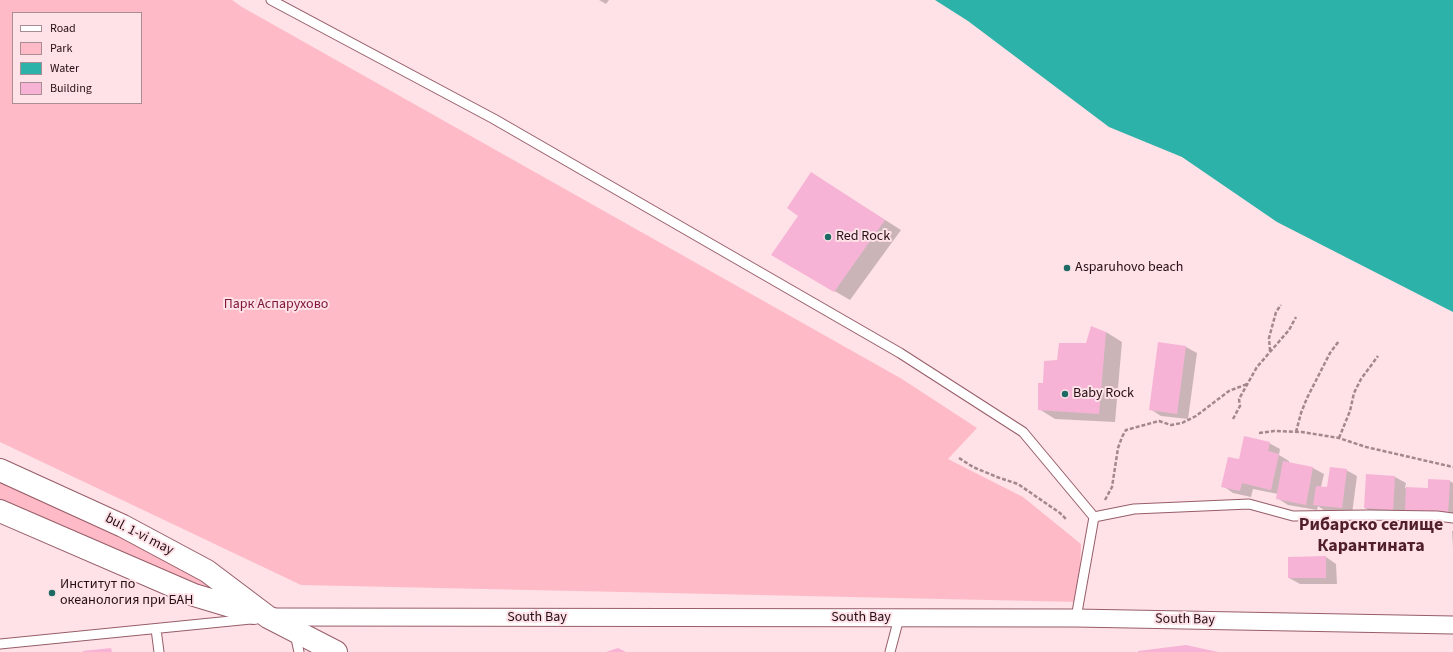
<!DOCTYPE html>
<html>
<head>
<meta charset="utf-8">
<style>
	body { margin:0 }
	#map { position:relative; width:1453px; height:652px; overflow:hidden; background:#fee2e7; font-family:"Source Sans 3",sans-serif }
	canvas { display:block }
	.legend { position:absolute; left:12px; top:12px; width:130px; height:92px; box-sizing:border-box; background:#fee2e7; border:1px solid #a88e93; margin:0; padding:5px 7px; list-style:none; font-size:12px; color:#260f14 }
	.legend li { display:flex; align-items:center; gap:8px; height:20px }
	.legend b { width:20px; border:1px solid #a88e93 }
</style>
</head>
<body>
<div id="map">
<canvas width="1453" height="652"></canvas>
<ul class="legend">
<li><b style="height:5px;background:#fff"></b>Road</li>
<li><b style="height:11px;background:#febbc7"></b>Park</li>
<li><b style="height:11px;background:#2cb2a8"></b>Water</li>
<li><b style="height:11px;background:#f7b3d6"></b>Building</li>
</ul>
</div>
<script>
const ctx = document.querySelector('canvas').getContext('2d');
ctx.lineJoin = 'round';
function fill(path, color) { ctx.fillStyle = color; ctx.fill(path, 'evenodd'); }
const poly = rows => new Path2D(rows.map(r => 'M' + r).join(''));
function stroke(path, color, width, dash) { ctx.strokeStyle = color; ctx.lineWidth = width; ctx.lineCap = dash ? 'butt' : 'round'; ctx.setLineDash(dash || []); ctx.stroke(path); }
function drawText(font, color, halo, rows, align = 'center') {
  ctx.font = font + ' "Source Sans 3",sans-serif'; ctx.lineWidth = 4; ctx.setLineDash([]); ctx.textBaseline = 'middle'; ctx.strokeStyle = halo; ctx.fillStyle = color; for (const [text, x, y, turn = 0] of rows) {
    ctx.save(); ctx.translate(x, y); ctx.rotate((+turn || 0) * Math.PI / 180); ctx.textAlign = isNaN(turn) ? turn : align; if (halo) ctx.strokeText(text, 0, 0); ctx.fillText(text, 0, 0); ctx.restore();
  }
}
const green = poly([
	[0,0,232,0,242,7,902,379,977,428,948,459,1023,497,1081,544,1079,602,301,585,0,442],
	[13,13,141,13,141,103,13,103],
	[0,470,123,526,268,617,0,511]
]);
const water = poly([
	[935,0,1453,0,1453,312,1277,222,1182,157,1109,127,968,21]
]);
const shadow = poly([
	[599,0,609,0,606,4],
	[811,173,901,230,850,300,772,255,799,216],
	[1106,332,1122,342,1115,422,1055,419,1039,409,1044,384,1058,361],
	[1159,344,1186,347,1197,353,1188,419,1161,416,1150,409],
	[1269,443,1280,449,1279,455,1289,461,1289,463,1313,468,1324,474,1321,487,1328,488,1346,470,1357,476,1352,514,1325,511,1318,506,1317,510,1288,505,1277,498,1278,494,1253,489,1251,497,1233,493,1223,486,1239,460],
	[1395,477,1406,483,1405,488,1429,489,1429,480,1450,481,1453,483,1453,519,1417,517,1404,510,1404,515,1376,514,1365,508],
	[1452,531,1453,531,1453,548],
	[1326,557,1336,564,1337,584,1300,584,1289,578]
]);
const building = poly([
	[811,172,885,220,834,292,771,255,798,216,787,208],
	[1091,326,1106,332,1099,414,1038,410,1038,383,1043,383,1044,361,1057,360,1059,343,1086,343],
	[1158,342,1186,346,1177,414,1149,410],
	[1244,436,1270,442,1268,451,1279,454,1271,490,1242,483,1240,491,1221,487,1228,457,1239,459],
	[1283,461,1313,467,1306,505,1276,499],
	[1330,467,1347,469,1342,508,1313,505,1316,486,1327,487],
	[1366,474,1395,476,1393,510,1364,508],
	[1428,479,1450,480,1448,514,1405,512,1406,487,1428,488],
	[1326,556,1326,578,1288,578,1288,557],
	[1186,645,1218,652,1138,652,1138,651],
	[111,648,112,652,83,652,83,651],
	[618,648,626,652,606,652]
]);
const path = poly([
	[1270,351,1269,338,1276,312,1281,305],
	[1233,419,1240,406,1239,399,1257,367,1289,330,1296,317],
	[1296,432,1301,413,1307,398,1330,353,1339,341],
	[1259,433,1274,431,1302,432,1339,438,1366,447,1453,467],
	[1339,438,1350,411,1354,393,1361,379,1378,356],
	[959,458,973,467,997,477,1018,484,1060,513,1067,520],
	[1105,500,1112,487,1118,448,1122,437,1126,430,1159,421,1171,425,1182,423,1196,416,1229,391,1247,384]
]);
const service = poly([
	[271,0,494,119,900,353,1023,432,1094,517,1076,618],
	[1094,517,1134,509,1249,504,1293,516,1369,515,1437,516,1453,518],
	[156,629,159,652],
	[295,634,299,652],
	[0,644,251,619],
	[890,652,899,618]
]);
const minor = poly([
	[270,617,1076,618,1453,625]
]);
const secondary = poly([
	[0,470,123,526,207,571,268,617,336,652],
	[0,511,194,595,254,613]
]);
const markers = [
	[828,237,4,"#1e6963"],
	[1067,268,4,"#1e6963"],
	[1065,394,4,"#1e6963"],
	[52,593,4,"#1e6963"]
];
const poiNames = [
	["Red Rock",836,237],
	["Asparuhovo beach",1075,268],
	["Baby Rock",1073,394],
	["Институт по",60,585],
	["океанология при БАН",60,601]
];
const parkNames = [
	["Парк Аспарухово",276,305]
];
const streetNames = [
	["bul. 1-vi may",139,535,27],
	["South Bay",537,618],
	["South Bay",861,618],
	["South Bay",1185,620,1]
];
const districtNames = [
	["Рибарско селище",1371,526],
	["Карантината",1371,547]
];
fill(green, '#febbc7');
fill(water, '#2cb2a8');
fill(shadow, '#0003');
fill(building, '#f7b3d6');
stroke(service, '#975d68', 11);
stroke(minor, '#975d68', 19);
stroke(secondary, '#975d68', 24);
stroke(path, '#a2888d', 2.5, [4, 2]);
stroke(service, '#fff', 9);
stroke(minor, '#fff', 17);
stroke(secondary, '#fff', 22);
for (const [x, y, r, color] of markers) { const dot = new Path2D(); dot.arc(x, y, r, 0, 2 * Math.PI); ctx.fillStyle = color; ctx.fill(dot); stroke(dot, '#fee2e7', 1.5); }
drawText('14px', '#260f14', '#fee2e7', poiNames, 'left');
drawText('14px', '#7f1539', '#fee2e7', parkNames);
drawText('14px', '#260f14', '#fee2e7', streetNames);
drawText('bold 18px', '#511e2b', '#fee2e7', districtNames);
</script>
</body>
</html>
